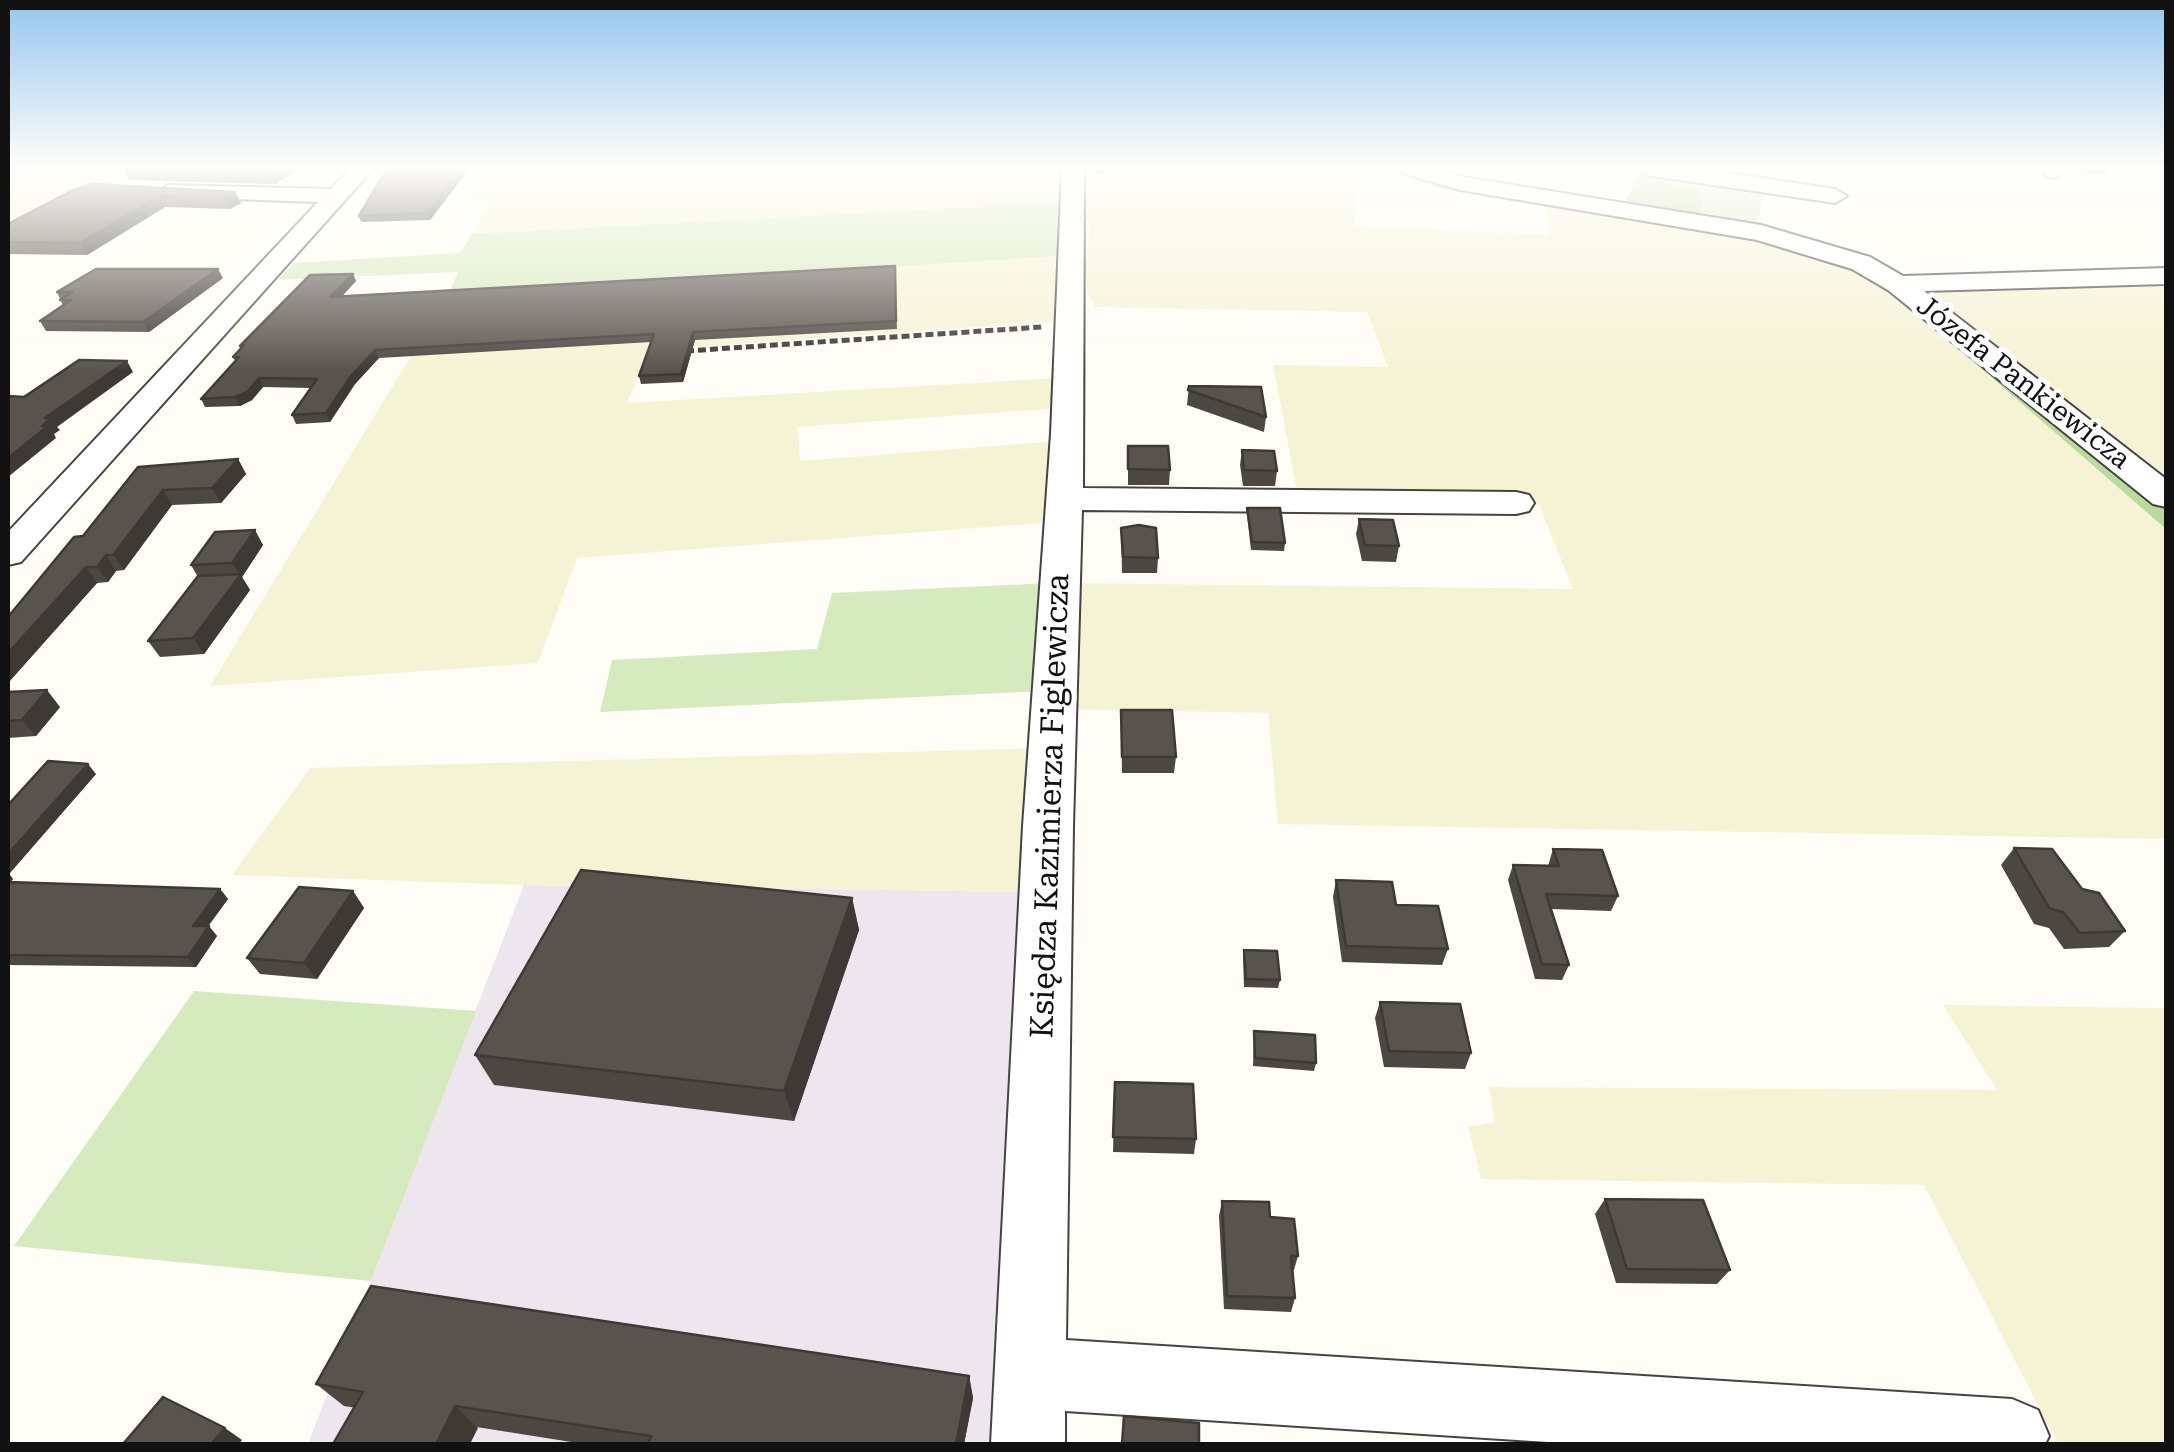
<!DOCTYPE html>
<html>
<head>
<meta charset="utf-8">
<style>
	body { margin:0 }
	#map { position:relative; width:2174px; height:1452px; overflow:hidden; background:#fffdf5; font-family:"Roboto Serif",serif }
	canvas { display:block }
	.frame { position:absolute; inset:0; border:10px solid #111; pointer-events:none }
</style>
</head>
<body>
<div id="map">
<canvas width="2174" height="1452"></canvas>
<div class="frame"></div>
</div>
<script>
const ctx = document.querySelector('canvas').getContext('2d');
ctx.lineJoin = 'round';
function fill(path, color) { ctx.fillStyle = color; ctx.fill(path, 'evenodd'); }
const poly = rows => new Path2D(rows.map(r => 'M' + r).join(''));
function stroke(path, color, width, dash) { ctx.strokeStyle = color; ctx.lineWidth = width; ctx.lineCap = dash ? 'butt' : 'round'; ctx.setLineDash(dash || []); ctx.stroke(path); }
function drawText(font, color, halo, rows, align = 'center') {
  ctx.font = font + ' "Roboto Serif",serif'; ctx.lineWidth = 10; ctx.setLineDash([]); ctx.textBaseline = 'middle'; ctx.strokeStyle = halo; ctx.fillStyle = color; for (const [text, x, y, turn = 0] of rows) {
    ctx.save(); ctx.translate(x, y); ctx.rotate((+turn || 0) * Math.PI / 180); ctx.textAlign = isNaN(turn) ? turn : align; if (halo) ctx.strokeText(text, 0, 0); ctx.fillText(text, 0, 0); ctx.restore();
  }
}
const industrial = poly([
	[524,885,1034,892,1005,1444,308,1444]
]);
const farmland = poly([
	[8,168,142,168,8,239],
	[377,168,1068,168,1067,202,472,234,493,201,469,201,492,169,373,173],
	[1355,168,1355,226,1549,235,1545,205,1621,214,1819,254,1891,290,2166,529,2166,839,1278,824,1268,713,1061,709,1068,583,1573,589,1539,505,1299,502,1273,365,1388,367,1367,312,1095,307,1087,291,1085,266,1090,229,1076,188,1076,169],
	[1060,256,1061,321,650,350,627,403,1060,378,1060,408,798,427,800,461,1058,441,1055,522,577,558,538,663,210,686,448,295],
	[2166,279,2166,488,1911,286],
	[1043,748,1034,892,524,885,232,875,310,768],
	[1943,1005,2166,1008,2166,1444,2058,1444,1924,1185,1481,1179,1468,1127,1495,1122,1489,1087,1997,1090]
]);
const green = poly([
	[1642,172,1765,188,1756,229,1701,215,1701,192,1639,174],
	[1067,202,1060,256,448,295,458,272,278,280,294,263,460,253,472,234],
	[1053,583,1044,691,600,712,612,660,817,649,832,593],
	[194,991,476,1011,371,1281,14,1246]
]);
const forest = poly([
	[1380,168,1402,168,1450,183,1759,234,1863,267,1899,289,2166,501,2166,529,1891,290,1819,254,1621,214,1440,189],
	[1639,174,1701,192,1701,215,1756,229,1622,208]
]);
const pathFar1 = poly([
	[1095,171,1134,168]
]);
const path = poly([
	[686,351,1042,327]
]);
const minor = poly([
	[350,168,374,168,21,562,8,565,8,532,318,202,175,197,167,195,163,190,167,185,331,189,350,168],
	[1062,168,1084,168,1083,488,1516,492,1529,495,1534,503,1529,511,1516,514,1082,510,1073,826,1066,1340,2012,1399,2038,1410,2049,1436,2045,1444,1579,1444,1065,1411,1065,1444,991,1444,1023,826,1051,434,1062,168],
	[1400,168,1436,168,1463,177,1761,225,1870,257,1903,276,2166,268,2166,284,1924,291,2166,479,2166,507,2153,504,1888,290,1852,269,1757,240,1460,190,1403,173,1400,168],
	[1635,168,1695,168,1835,189,1847,196,1835,203,1646,175,1635,168],
	[2042,168,2064,168,2065,171,2054,178,2046,176,2042,168]
]);
const wall = poly([
	[302,168,275,184,129,180,124,169],
	[470,168,430,220,361,222,359,216],
	[2067,168,2107,168,2104,175,2069,170],
	[71,191,235,192,241,203,230,209,165,207,87,255,8,254,8,224],
	[895,273,897,329,695,340,683,382,641,384,639,376,651,342,379,358,355,384,330,422,296,424,292,415,311,388,263,387,252,400,240,406,205,407,201,399,235,361,233,357,241,348,240,346,353,274,356,281,342,296],
	[223,278,149,332,46,331,40,321,63,306,57,292],
	[1189,386,1266,417,1264,432,1187,405],
	[1128,446,1170,470,1169,485,1128,485],
	[1242,450,1277,471,1275,486,1243,486,1240,465],
	[238,459,246,474,221,503,172,505,124,570,116,571,108,582,97,583,8,683,83,536,138,467],
	[1247,508,1285,543,1284,551,1251,550,1247,515],
	[1359,519,1399,546,1396,562,1362,561,1356,534],
	[1121,528,1158,558,1157,573,1122,573],
	[263,545,242,577,250,590,204,654,160,657,148,641,198,577,191,565],
	[8,692,60,707,36,736,8,738],
	[1121,710,1176,757,1174,773,1122,773],
	[96,774,9,874,13,879,10,882,220,889,228,899,208,926,217,936,196,967,8,965,8,805],
	[2014,848,2082,889,2125,931,2109,947,2064,949,2049,928,2034,924,2001,865],
	[1553,849,1618,896,1611,911,1551,909,1569,965,1562,980,1535,979,1508,880,1513,865,1548,866],
	[1336,880,1396,905,1448,949,1442,965,1342,962,1333,897],
	[353,891,364,908,317,979,260,974,247,958],
	[852,898,859,930,794,1121,494,1085,475,1055],
	[1244,950,1280,980,1278,988,1244,987,1243,958],
	[1380,1002,1471,1053,1465,1069,1384,1067,1375,1018],
	[1254,1031,1316,1063,1314,1071,1253,1066],
	[1115,1082,1196,1139,1194,1154,1113,1152],
	[1605,1199,1730,1270,1717,1284,1616,1283,1595,1214],
	[1222,1201,1270,1217,1298,1256,1294,1270,1292,1270,1295,1298,1291,1312,1224,1309,1219,1216],
	[969,1376,973,1398,964,1444,584,1444,344,1406,316,1384]
]);
const shadedWall = poly([
	[277,168,302,168,275,184,270,172],
	[463,168,470,168,430,220,428,213],
	[235,192,241,203,230,209,224,198],
	[159,196,165,207,87,255,80,243],
	[218,269,223,278,149,332,143,322],
	[353,274,356,281,334,305,330,297],
	[693,332,695,340,683,382,681,374],
	[375,350,379,358,355,384,330,422,326,413,351,376],
	[127,361,133,372,57,427,60,430,54,434,56,438,8,477,8,458,42,426,45,418],
	[259,378,263,387,252,400,240,406,235,397],
	[238,459,246,474,221,503,212,488],
	[163,490,172,505,124,570,113,555],
	[255,530,263,545,242,577,250,590,204,654,193,638,240,575,232,563],
	[106,555,116,571,108,582,97,567],
	[86,567,97,583,8,683,8,653],
	[47,690,60,707,36,736,22,720],
	[88,764,96,774,9,874,13,879,8,885,8,854],
	[220,889,228,899,201,936,193,926],
	[353,891,364,908,317,979,304,963],
	[852,898,859,930,794,1121,784,1091],
	[209,926,217,936,196,967,188,957],
	[969,1376,973,1398,964,1444,956,1444],
	[455,1406,478,1428,470,1444,436,1444],
	[225,1428,242,1440,239,1444,211,1444]
]);
const building = poly([
	[124,168,277,168,270,172,124,168],
	[390,168,463,168,428,213,359,216,383,175,390,168],
	[92,184,235,192,224,198,159,196,80,243,8,242,8,224,71,191,92,184],
	[895,266,896,321,693,332,681,374,639,376,654,334,375,350,351,376,326,413,292,415,317,379,259,378,247,392,235,397,201,399,239,357,233,357,244,345,240,346,310,275,353,274,330,297,895,266],
	[96,269,218,269,143,322,40,321,71,300,60,300,72,292,57,292,96,269],
	[79,360,127,361,45,418,52,418,42,426,48,426,8,458,8,396,24,397,79,360],
	[1189,386,1261,387,1266,417,1188,390,1189,386],
	[1128,446,1168,446,1170,470,1128,469,1128,446],
	[1242,450,1274,451,1277,471,1244,470,1242,450],
	[238,459,212,488,163,490,113,555,106,555,97,567,86,567,8,653,8,617,74,537,83,536,138,467,238,459],
	[1247,508,1280,508,1285,543,1252,542,1247,508],
	[1359,519,1393,520,1399,546,1365,545,1359,519],
	[1139,525,1156,528,1158,558,1123,557,1121,528,1139,525],
	[255,530,232,563,191,565,215,532,255,530],
	[241,574,193,638,148,641,198,576,241,574],
	[47,690,22,720,8,721,8,692,47,690],
	[1121,710,1172,710,1176,757,1122,757,1121,710],
	[48,761,88,764,8,854,8,805,48,761],
	[2014,848,2052,849,2082,889,2099,893,2125,931,2080,933,2063,912,2049,908,2014,848],
	[1553,849,1602,850,1618,896,1546,894,1569,965,1542,964,1513,865,1559,866,1553,849],
	[581,870,852,898,784,1091,475,1055,581,870],
	[1336,880,1392,882,1396,905,1438,906,1448,949,1346,946,1336,880],
	[8,882,220,889,193,926,209,926,188,957,8,955,8,882],
	[299,887,353,891,304,963,247,958,299,887],
	[1244,950,1277,951,1280,980,1246,979,1244,950],
	[1380,1002,1460,1004,1471,1053,1389,1051,1380,1002],
	[1254,1031,1315,1035,1316,1063,1255,1058,1254,1031],
	[1115,1082,1193,1084,1196,1139,1113,1137,1115,1082],
	[1605,1199,1703,1200,1730,1270,1627,1269,1605,1199],
	[1222,1201,1269,1202,1270,1217,1294,1219,1298,1256,1291,1256,1295,1298,1227,1296,1222,1201],
	[371,1286,969,1376,956,1444,648,1444,651,1436,455,1406,436,1444,333,1444,363,1392,316,1384,371,1286],
	[163,1397,225,1428,211,1444,123,1444,163,1397],
	[1124,1416,1199,1423,1199,1444,1122,1444,1124,1416]
]);
const farStreetnames = [
	["Józefa Pankiewicza",2023,383,38]
];
const streetNames = [
	["Księdza Kazimierza Figlewicza",1051,806,-88]
];
fill(industrial, '#eee6ef');
fill(farmland, '#f6f3d4');
fill(green, '#d5ebbd');
fill(forest, '#b9dc9c');
stroke(minor, '#444', 4);
stroke(pathFar1, '#333', 4, [5, 2.5]);
stroke(path, '#333', 5, [8, 4]);
fill(minor, '#fff');
fill(wall, '#4d4742');
fill(shadedWall, '#3f3936');
fill(building, '#5a524d');
stroke(building, '#3f3936', 2.5);
const sky = ctx.createLinearGradient(0, 0, 0, 372);
sky.addColorStop(0, '#95c6ee');
sky.addColorStop(0.45, '#fffefa');
sky.addColorStop(1, '#fffefa00');
ctx.fillStyle = sky;
ctx.fillRect(0, 0, 2174, 372);
drawText('28px', '#111', '#fff', farStreetnames);
drawText('32px', '#111', '#fff', streetNames);
</script>
</body>
</html>
